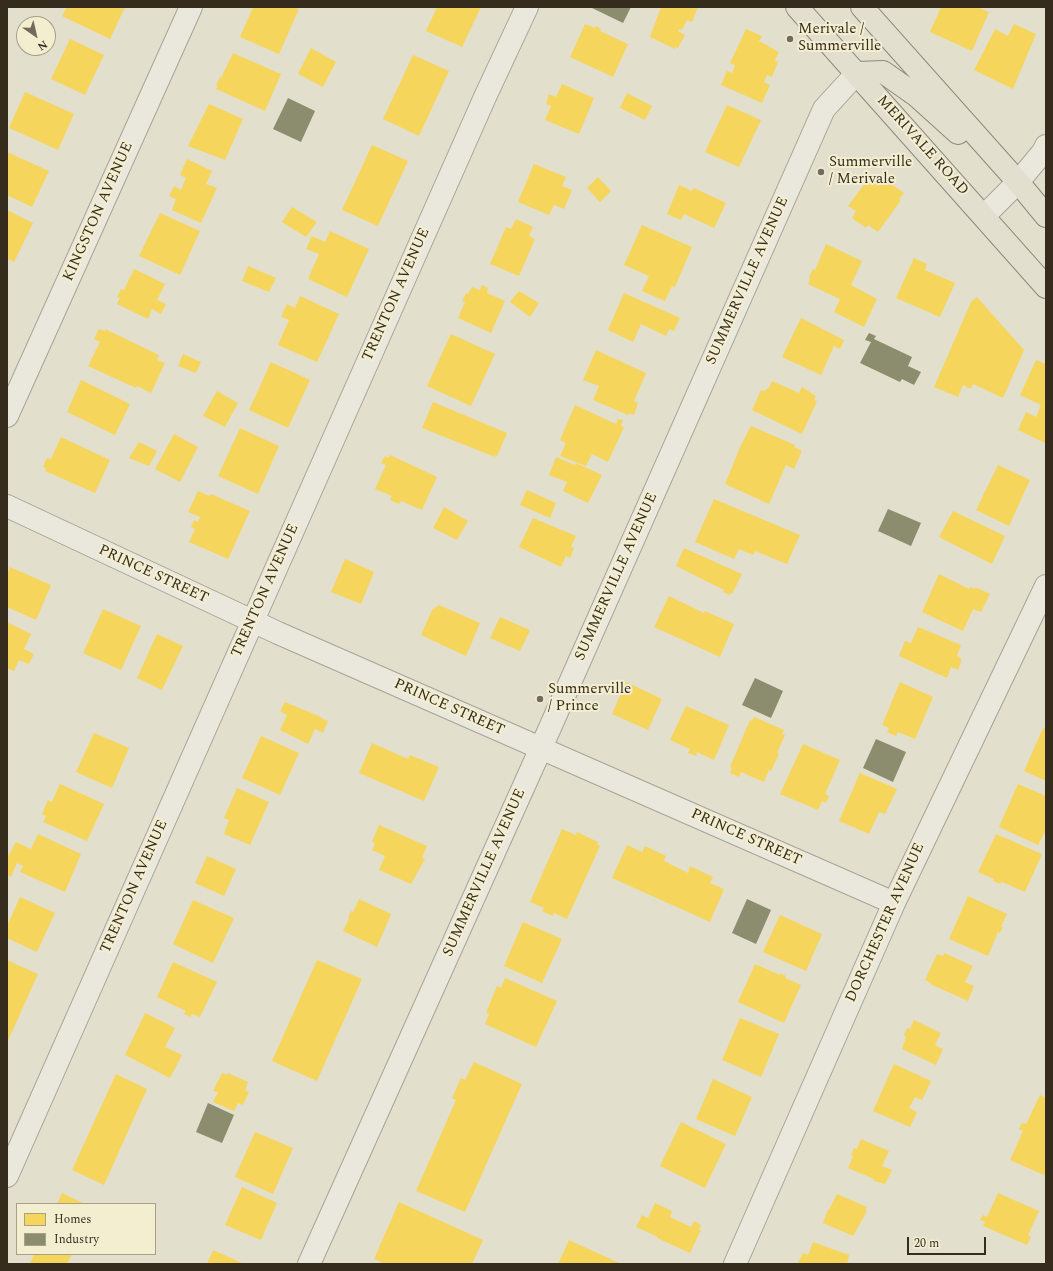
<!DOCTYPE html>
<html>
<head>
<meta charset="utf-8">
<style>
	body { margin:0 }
	#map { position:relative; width:1053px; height:1271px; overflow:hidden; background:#e2dfcc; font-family:Spectral,serif }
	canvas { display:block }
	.frame { position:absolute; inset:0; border:8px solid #362c1e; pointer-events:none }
	.legend { position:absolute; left:16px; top:1203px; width:140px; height:52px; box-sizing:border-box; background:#f4eed1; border:1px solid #a8a089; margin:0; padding:5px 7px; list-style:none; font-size:12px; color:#362c1e }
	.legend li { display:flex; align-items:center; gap:8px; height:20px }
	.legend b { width:20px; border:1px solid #a8a089 }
	.north { position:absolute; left:16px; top:16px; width:40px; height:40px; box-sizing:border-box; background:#f4eed1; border:1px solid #a8a089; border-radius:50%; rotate:146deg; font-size:11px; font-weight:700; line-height:16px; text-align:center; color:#362c1e }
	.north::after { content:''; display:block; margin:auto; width:14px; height:18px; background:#726b5b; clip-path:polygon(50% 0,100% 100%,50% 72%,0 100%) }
	.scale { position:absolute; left:907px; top:1237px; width:79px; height:18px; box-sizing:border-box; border:2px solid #362c1e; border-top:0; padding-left:5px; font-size:12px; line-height:14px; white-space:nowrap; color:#362c1e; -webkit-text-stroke:3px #f4eed1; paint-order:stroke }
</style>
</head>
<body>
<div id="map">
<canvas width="1053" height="1271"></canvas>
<div class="frame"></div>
<ul class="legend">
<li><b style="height:11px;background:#f6d55c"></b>Homes</li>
<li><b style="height:11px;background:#8c8c6e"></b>Industry</li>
</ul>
<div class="north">N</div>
<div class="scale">20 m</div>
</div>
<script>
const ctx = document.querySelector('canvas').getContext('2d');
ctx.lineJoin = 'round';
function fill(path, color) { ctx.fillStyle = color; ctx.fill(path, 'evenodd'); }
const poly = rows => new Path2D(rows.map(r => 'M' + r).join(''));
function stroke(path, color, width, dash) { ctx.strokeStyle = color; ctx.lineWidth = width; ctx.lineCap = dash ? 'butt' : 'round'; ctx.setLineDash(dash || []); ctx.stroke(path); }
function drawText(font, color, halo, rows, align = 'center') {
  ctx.font = font + ' Spectral,serif'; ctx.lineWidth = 4; ctx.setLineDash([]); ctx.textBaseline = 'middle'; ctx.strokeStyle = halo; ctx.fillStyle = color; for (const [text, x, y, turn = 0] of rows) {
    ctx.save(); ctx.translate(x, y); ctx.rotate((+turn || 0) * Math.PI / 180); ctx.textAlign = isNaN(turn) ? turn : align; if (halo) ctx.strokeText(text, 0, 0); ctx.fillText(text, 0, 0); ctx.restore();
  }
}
const homes = poly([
	[67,7,125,7,110,39,62,16],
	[253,7,293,7,299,9,279,54,240,37],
	[437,7,481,7,462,47,426,31],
	[661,7,698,7,692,22,687,20,682,30,679,29,678,31,685,35,678,48,676,47,675,49,650,37],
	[941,7,977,7,989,12,972,51,930,32],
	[585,24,595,28,596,26,601,29,600,31,628,44,613,77,570,57],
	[1014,24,1036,34,1013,89,974,70,995,29,1008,36],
	[746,29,762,36,759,41,779,52,775,60,778,62,772,77,767,75,764,82,770,85,762,103,721,85,727,71,732,73,735,65,730,63],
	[70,39,104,55,85,95,51,79],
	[311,48,336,62,323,87,298,74],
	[233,53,281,74,265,111,216,89,218,86,216,85,220,77,221,78],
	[413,55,449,71,419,136,383,119],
	[562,84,594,98,579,134,545,120,551,106,546,104,549,94,556,97],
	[25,92,74,114,58,150,9,128],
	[627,93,652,106,645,120,620,108],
	[209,104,243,119,225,160,188,146],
	[727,105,761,120,739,167,705,152],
	[372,145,408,161,378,226,342,210],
	[7,152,49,171,32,207,7,195],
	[187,159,212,171,206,184,217,188,201,223,172,210,176,199,169,196,174,186,181,190,186,178,180,175],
	[534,164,566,177,562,186,572,190,564,209,554,205,549,215,518,202],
	[598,177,611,191,600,202,587,188],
	[868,179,878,186,884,179,904,193,899,199,901,200,878,232,868,225,866,228,852,218,856,211,848,206],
	[679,185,692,191,694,188,726,203,714,228,684,214,681,220,667,214],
	[292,207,317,222,306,237,282,222],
	[7,210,33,223,14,262,7,258],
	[160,213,200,231,180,275,139,256],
	[516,219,533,227,529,236,535,239,519,276,490,264,506,227,511,229],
	[642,225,692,247,675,287,672,286,665,301,642,291,649,276,624,265],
	[330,231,369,249,347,297,308,279,319,254,306,249,312,236,325,242],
	[826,244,862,261,851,285,877,299,864,327,834,312,840,299,808,284,810,279,809,278,813,269,815,270],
	[914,258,927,264,925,270,955,283,940,317,896,298],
	[248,266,276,278,269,292,242,281],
	[134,269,165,284,157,300,166,304,161,314,152,309,148,319,117,304,120,298,117,297,121,289,124,290],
	[482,285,488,288,487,293,505,301,491,333,458,318,465,302,462,301,466,293,468,294,472,287,480,290],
	[519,291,539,303,530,317,510,302],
	[624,293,680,318,674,331,669,329,666,336,641,324,633,342,608,330],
	[300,296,339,314,317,362,278,345,289,320,281,317,287,304,295,308],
	[977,297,1024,350,1003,398,973,384,971,389,963,385,958,397,934,387,971,302],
	[801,318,844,340,840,349,834,346,821,375,782,357],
	[99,329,105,331,105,329,159,355,157,360,165,363,151,393,137,386,136,388,88,366,100,342,94,339],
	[451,334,495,354,471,406,427,386],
	[596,350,646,373,634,401,638,403,634,415,629,413,628,415,593,400,599,386,583,380],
	[183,354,201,362,196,373,178,366],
	[1036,360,1046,364,1045,443,1018,430,1026,412,1036,417,1041,405,1020,395],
	[271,362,310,380,288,428,249,410],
	[81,380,130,404,115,435,67,412],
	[772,381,799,393,802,387,816,396,814,400,817,401,802,434,752,410,761,390,764,391,769,388],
	[217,391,238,403,225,427,203,416],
	[433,402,507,433,497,456,495,455,495,457,422,428],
	[575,405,616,424,618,419,623,420,621,426,624,427,608,462,592,454,586,466,560,456,566,443,560,440],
	[751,426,795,445,794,447,802,451,794,469,786,465,769,504,725,484,741,445],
	[240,428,279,446,258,494,218,476],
	[174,434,198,447,180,482,155,469],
	[61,437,110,460,95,493,45,471,46,468,43,467,47,458,51,459],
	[139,442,157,451,149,466,129,458],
	[390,455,437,477,422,510,401,501,399,504,390,500,392,496,375,489,386,465,381,463,385,456,389,458],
	[556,457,575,465,576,463,602,475,588,503,563,491,567,482,549,475],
	[998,465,1030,480,1009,526,976,510],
	[527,490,556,503,550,518,520,505],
	[198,491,209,496,211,494,250,511,228,559,189,542,195,529,191,527,194,520,198,522,200,517,188,512],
	[714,499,800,535,787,564,755,551,753,555,739,549,734,559,695,542],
	[444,507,468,521,457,540,433,528],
	[953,511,1005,536,992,564,939,537],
	[533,518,576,536,571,547,574,548,570,558,566,556,561,567,519,547],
	[684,548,742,574,732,594,730,593,730,595,723,592,724,590,676,566],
	[345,559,374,572,361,604,331,592],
	[10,567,51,585,36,620,7,607,7,574],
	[939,574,969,589,970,587,975,589,975,587,990,594,981,612,973,609,963,631,922,612],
	[669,596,704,613,705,611,734,624,720,657,654,627],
	[439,605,480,623,466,656,421,635,432,610],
	[103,609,141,626,121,670,83,653],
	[500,617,530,630,520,651,490,638],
	[7,622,31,634,24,649,34,654,29,664,19,660,14,671,7,668],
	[918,627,961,645,957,656,962,659,958,670,951,667,947,678,899,656,905,641,911,643],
	[157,634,183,646,162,690,137,678],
	[626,682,662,699,648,730,612,714],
	[900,682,933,697,915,739,898,732,896,736,887,732,889,728,882,725],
	[285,702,321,717,321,718,328,721,323,733,315,729,308,744,280,730,287,715,280,711],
	[686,706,729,725,714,760,697,752,696,756,688,753,690,749,670,740],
	[754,717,784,730,782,734,785,735,777,753,779,754,771,771,769,770,764,782,741,772,739,777,730,773,732,768,730,767,750,720,752,721],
	[1043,728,1046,729,1046,781,1024,771],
	[94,733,129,748,112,788,76,772],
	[261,736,299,753,280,795,242,778],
	[372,743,408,759,410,755,439,767,424,801,359,773],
	[803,744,840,760,825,794,829,796,826,803,822,801,818,810,780,794],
	[860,773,897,789,885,814,879,812,869,834,839,821],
	[60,784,104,804,87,841,43,822,46,816,42,814,48,800,52,802],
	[1018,784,1046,796,1046,830,1038,845,999,827],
	[237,788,269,802,250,845,224,834,229,820,224,818],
	[379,825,427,846,422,858,425,859,411,884,379,870,385,856,372,850,375,843,372,842],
	[562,829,576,835,577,832,598,842,597,844,600,846,567,919,554,913,553,916,542,911,544,908,530,902],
	[38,834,81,854,65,892,20,872,23,866,17,863,11,877,7,875,7,858,16,842,31,849],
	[996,834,1042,854,1025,892,1002,882,1000,884,993,881,994,879,978,872],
	[627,845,642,852,645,846,666,856,664,861,688,873,690,866,713,877,710,883,724,889,710,922,612,878],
	[207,856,236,869,224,896,195,883],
	[968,896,1007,914,1001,927,1003,927,1000,933,998,932,988,956,949,939],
	[20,897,55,913,37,952,7,938,7,926],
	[359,899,391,914,377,947,343,931,349,919,348,918,351,911,353,912],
	[193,900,234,918,213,963,173,944],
	[780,915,822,934,806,971,763,952],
	[523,922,562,939,542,983,504,966],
	[944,953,973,966,965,982,974,986,968,1001,930,984,931,983,925,980,937,954,943,956],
	[7,960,38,974,7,1043],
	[317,960,362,979,317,1081,272,1061],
	[173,962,217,982,200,1017,192,1014,190,1017,184,1014,186,1011,157,997],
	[755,964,780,975,780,973,786,976,785,978,801,985,784,1023,738,1002],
	[505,978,557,1001,536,1047,485,1024,489,1014,486,1013,497,986,501,988],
	[145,1013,175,1028,165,1047,182,1055,170,1078,125,1055],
	[740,1018,779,1034,761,1077,722,1060],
	[914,1020,941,1033,935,1045,943,1049,936,1065,902,1049,906,1037,904,1035,907,1028,910,1029],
	[474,1062,522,1084,465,1212,416,1191,456,1100,452,1098,461,1078,465,1080],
	[894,1064,931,1081,922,1100,915,1097,909,1108,917,1112,910,1127,873,1111],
	[222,1073,227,1075,228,1073,248,1082,245,1090,249,1092,243,1105,238,1103,234,1111,213,1102,218,1092,213,1091],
	[116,1074,147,1089,104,1185,72,1170],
	[713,1079,752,1097,735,1136,696,1119],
	[1040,1095,1046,1098,1046,1176,1010,1160,1023,1131,1019,1129,1022,1123,1026,1124],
	[681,1122,726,1144,705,1188,660,1166],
	[255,1132,293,1148,273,1194,235,1177],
	[861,1139,889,1151,882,1166,892,1170,885,1184,874,1181,874,1179,848,1168,853,1156,851,1155,854,1148,857,1149],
	[242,1187,277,1203,261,1240,225,1225],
	[62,1193,85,1204,57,1204],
	[998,1193,1039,1211,1028,1235,1031,1237,1027,1245,983,1226,985,1222,980,1220,983,1215,987,1217],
	[837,1194,867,1207,865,1210,867,1211,853,1236,823,1223,828,1209,829,1210],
	[399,1202,483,1240,472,1264,385,1264,374,1259],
	[655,1203,672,1211,670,1217,691,1227,694,1221,701,1225,699,1230,701,1230,690,1253,657,1238,658,1237,636,1227,642,1215,648,1218],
	[569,1240,617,1262,622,1264,558,1264],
	[813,1242,849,1255,847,1264,798,1263,803,1253,808,1255],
	[213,1250,244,1264,207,1264],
	[34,1254,72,1254,67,1264,30,1264]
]);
const industry = poly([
	[590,7,631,7,623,23],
	[288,98,315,111,301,142,273,129],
	[869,333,876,336,874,339,912,357,908,366,921,372,914,385,902,379,900,382,860,363,871,342,865,340],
	[888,509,921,523,911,546,878,531],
	[755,678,783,691,771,718,742,705],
	[876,739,906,752,893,782,863,768],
	[747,899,771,910,756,944,732,933],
	[208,1103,234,1115,222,1143,196,1132]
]);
const minor = poly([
	[984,216,1018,182,1043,152,1046,146],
	[7,416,191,7],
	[7,506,278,633,894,903],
	[7,1176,485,97,527,7],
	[309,1264,541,748,824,109,857,73],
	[735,1264,894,903,1046,586]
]);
const major = poly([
	[797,7,1046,287],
	[862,7,1018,182,1046,216],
	[857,73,883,72,917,96,958,133]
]);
const markers = [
	[790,39,4,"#726b5b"],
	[821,172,4,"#726b5b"],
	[540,699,4,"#726b5b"]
];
const poiNames = [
	["Merivale /",798,30],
	["Summerville",798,47],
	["Summerville",829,163],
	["/ Merivale",829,180],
	["Summerville",548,690],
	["/ Prince",548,707]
];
const streetNames = [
	["MERIVALE ROAD",922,146,48],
	["KINGSTON AVENUE",99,212,-66],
	["SUMMERVILLE AVENUE",748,281,-66],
	["TRENTON AVENUE",397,295,-66],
	["PRINCE STREET",153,575,25],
	["SUMMERVILLE AVENUE",617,577,-66],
	["TRENTON AVENUE",266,591,-66],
	["PRINCE STREET",449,708,24],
	["PRINCE STREET",746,838,24],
	["SUMMERVILLE AVENUE",485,873,-66],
	["TRENTON AVENUE",135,887,-66],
	["DORCHESTER AVENUE",886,923,-66]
];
fill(homes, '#f6d55c');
fill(industry, '#8c8c6e');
stroke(minor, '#a8a395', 24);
stroke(major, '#8d897c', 24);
stroke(minor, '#eae8dd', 22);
stroke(major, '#e2dfcf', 22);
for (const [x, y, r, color] of markers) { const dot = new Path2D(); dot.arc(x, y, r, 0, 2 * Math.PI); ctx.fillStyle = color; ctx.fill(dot); stroke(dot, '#f4eed1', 1.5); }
drawText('15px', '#362c1e', '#f4eed1', poiNames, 'left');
drawText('15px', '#362c1e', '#f4eed1', streetNames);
</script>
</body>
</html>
